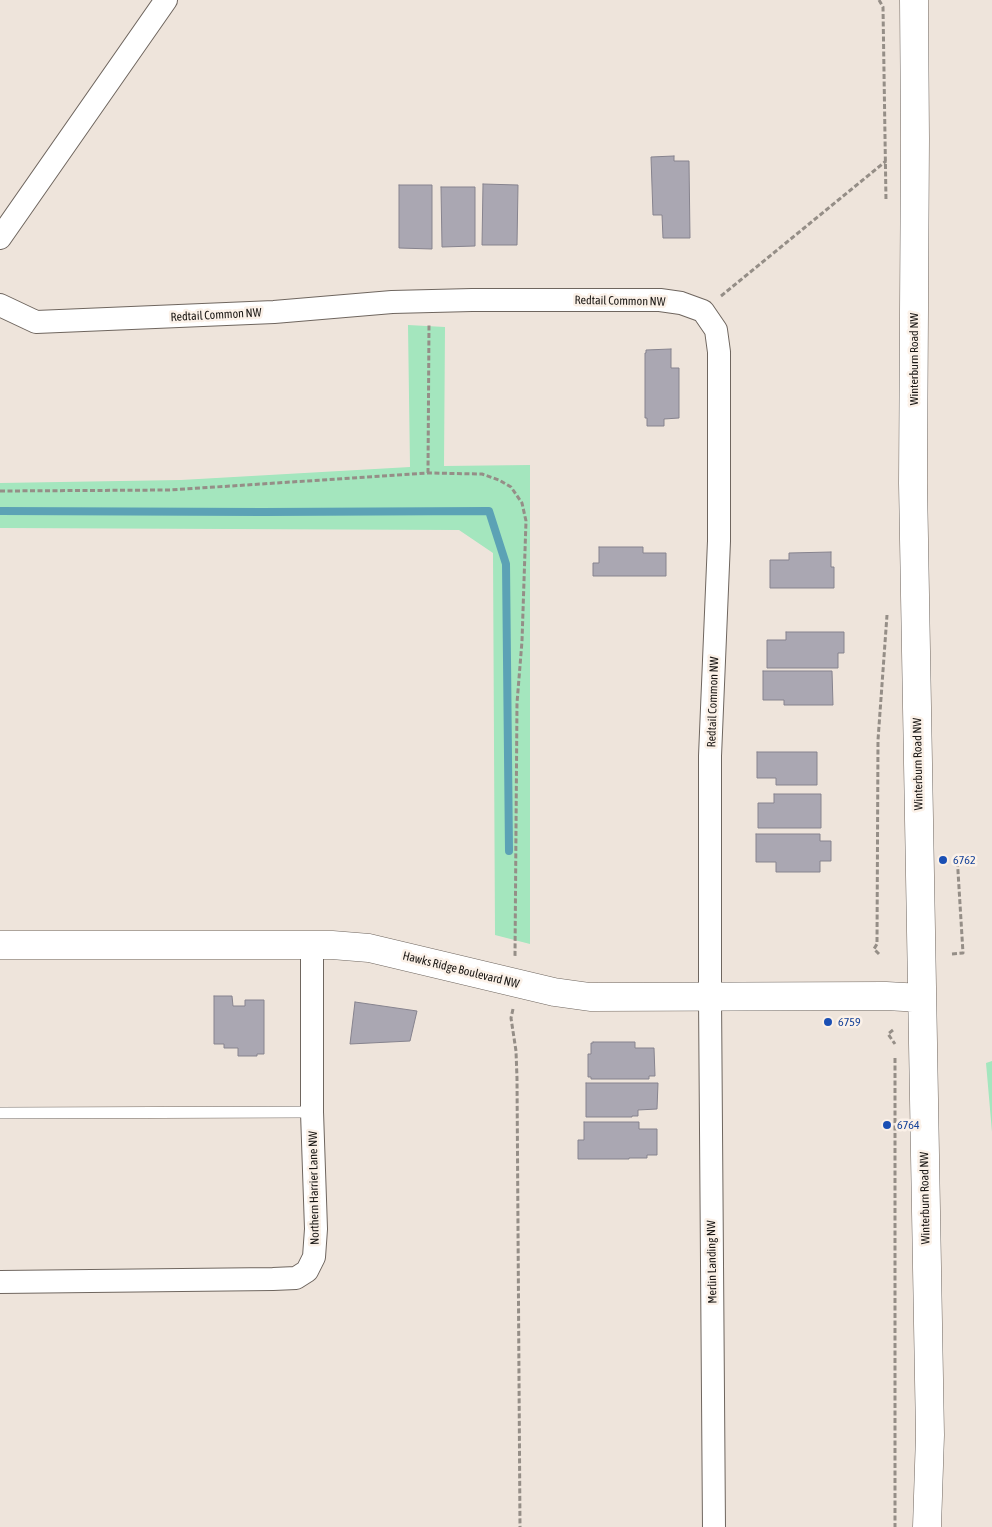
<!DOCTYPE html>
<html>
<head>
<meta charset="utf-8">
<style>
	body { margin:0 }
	canvas { display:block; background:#eee4db }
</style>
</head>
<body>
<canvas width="992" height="1527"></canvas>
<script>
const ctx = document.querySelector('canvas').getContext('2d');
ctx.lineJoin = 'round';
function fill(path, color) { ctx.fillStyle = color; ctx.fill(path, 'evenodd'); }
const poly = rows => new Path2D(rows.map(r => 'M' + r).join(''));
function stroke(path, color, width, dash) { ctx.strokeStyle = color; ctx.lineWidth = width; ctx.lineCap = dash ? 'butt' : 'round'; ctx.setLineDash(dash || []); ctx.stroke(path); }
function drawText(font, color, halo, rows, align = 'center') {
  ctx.font = font + ' "Asap Condensed",sans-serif'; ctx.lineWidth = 5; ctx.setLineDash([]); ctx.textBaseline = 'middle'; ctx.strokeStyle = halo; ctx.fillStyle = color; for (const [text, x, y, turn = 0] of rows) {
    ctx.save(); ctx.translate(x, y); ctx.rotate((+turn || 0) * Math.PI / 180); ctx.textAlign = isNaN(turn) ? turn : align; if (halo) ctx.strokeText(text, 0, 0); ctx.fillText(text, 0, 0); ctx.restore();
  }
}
const green = poly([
	[408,325,445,327,444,466,530,465,530,944,495,935,493,553,459,530,0,528,0,483,181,480,410,467],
	[992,1061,992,1132,986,1063]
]);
const stream = poly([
	[0,511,262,512,489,511,506,564,509,851]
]);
const building = poly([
	[674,156,674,161,689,161,690,238,663,238,662,215,653,215,651,157,674,156],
	[483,184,518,185,517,245,482,245,483,184],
	[399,185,432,185,432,249,399,248,399,185],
	[441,187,475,187,475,246,442,247,441,187],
	[671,349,671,368,679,368,679,418,664,419,664,426,647,426,647,418,645,418,645,353,646,353,646,350,671,349],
	[599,547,643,547,643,553,666,553,666,576,593,576,593,563,599,563,599,547],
	[831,552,831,567,834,567,834,588,770,588,770,560,789,560,789,553,831,552],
	[786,632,844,632,844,653,838,653,838,668,767,668,767,640,786,640,786,632],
	[763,671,832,671,833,705,784,705,784,700,763,700,763,671],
	[757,752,817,752,817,785,776,785,776,778,757,778,757,752],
	[774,794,821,794,821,828,758,828,758,803,774,803,774,794],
	[756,834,820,834,820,841,831,841,831,861,820,861,820,872,776,872,776,862,756,862,756,834],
	[214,996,232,996,233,1006,245,1006,245,1000,264,1000,264,1054,257,1054,257,1056,238,1056,238,1048,224,1048,224,1044,214,1044,214,996],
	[355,1002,417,1011,410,1041,350,1044,355,1002],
	[593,1042,635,1042,635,1048,654,1048,655,1076,649,1076,649,1079,591,1079,591,1077,588,1077,588,1054,591,1054,591,1043,593,1043,593,1042],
	[586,1083,658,1083,657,1109,638,1110,638,1116,632,1116,632,1117,586,1117,586,1083],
	[584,1122,639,1122,639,1129,657,1129,657,1155,647,1155,647,1158,629,1158,629,1159,578,1159,578,1140,584,1140,584,1122]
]);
const path = poly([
	[879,0,883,7,886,201],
	[721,296,886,161],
	[428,473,429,324],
	[0,491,170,490,428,473,482,474,499,480,511,487,522,503,526,521,522,641,517,703,515,956],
	[879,954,874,949,877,944,878,740,887,615],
	[952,954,963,953,957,855],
	[513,1009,511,1018,516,1051,517,1078,520,1527],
	[893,1030,888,1034,895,1044],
	[895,1058,895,1527]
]);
const lane = poly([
	[0,1113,312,1112]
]);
const street = poly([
	[0,238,166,0],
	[0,305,36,322,274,312,392,302,472,300,660,300,681,303,703,311,716,330,719,352,719,541,710,756,710,997,714,1527],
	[0,1282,273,1279,296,1278,307,1271,314,1257,316,1229,312,1112,312,945]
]);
const secondary = poly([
	[914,0,915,138,913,483,930,1435,927,1527],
	[0,945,332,945,369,948,554,992,590,997,886,996,922,998]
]);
const markers = [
	[943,860,5,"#1a4fb4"],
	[828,1022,5,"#1a4fb4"],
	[887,1125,5,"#1a4fb4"]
];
const streetNames = [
	["Redtail Common NW",620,301,1],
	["Redtail Common NW",216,315,-3],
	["Winterburn Road NW",914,359,-90],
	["Redtail Common NW",713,702,-88],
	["Winterburn Road NW",918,764,-91],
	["Hawks Ridge Boulevard NW",461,970,14],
	["Northern Harrier Lane NW",314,1188,-91],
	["Winterburn Road NW",925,1198,-91],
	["Merlin Landing NW",712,1262,-91]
];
const transitNames = [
	["6762",953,860],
	["6759",838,1022],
	["6764",897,1125]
];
fill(green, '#a4e6be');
stroke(stream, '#5ca2b5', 8);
fill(building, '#aaa7b2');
stroke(building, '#86838e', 1);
stroke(lane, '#6f665f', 12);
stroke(street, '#6f665f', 24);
stroke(secondary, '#6f665f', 29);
stroke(path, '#958e87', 3, [5, 2.5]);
stroke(lane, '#fff', 11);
stroke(street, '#fff', 22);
stroke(secondary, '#fff', 28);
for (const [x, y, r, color] of markers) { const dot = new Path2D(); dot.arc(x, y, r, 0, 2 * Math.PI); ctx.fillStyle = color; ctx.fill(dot); stroke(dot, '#fbf1e8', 2); }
drawText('12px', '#1a1714', '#fbf1e8', streetNames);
drawText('12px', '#164399', '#fbf1e8', transitNames, 'left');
</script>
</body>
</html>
